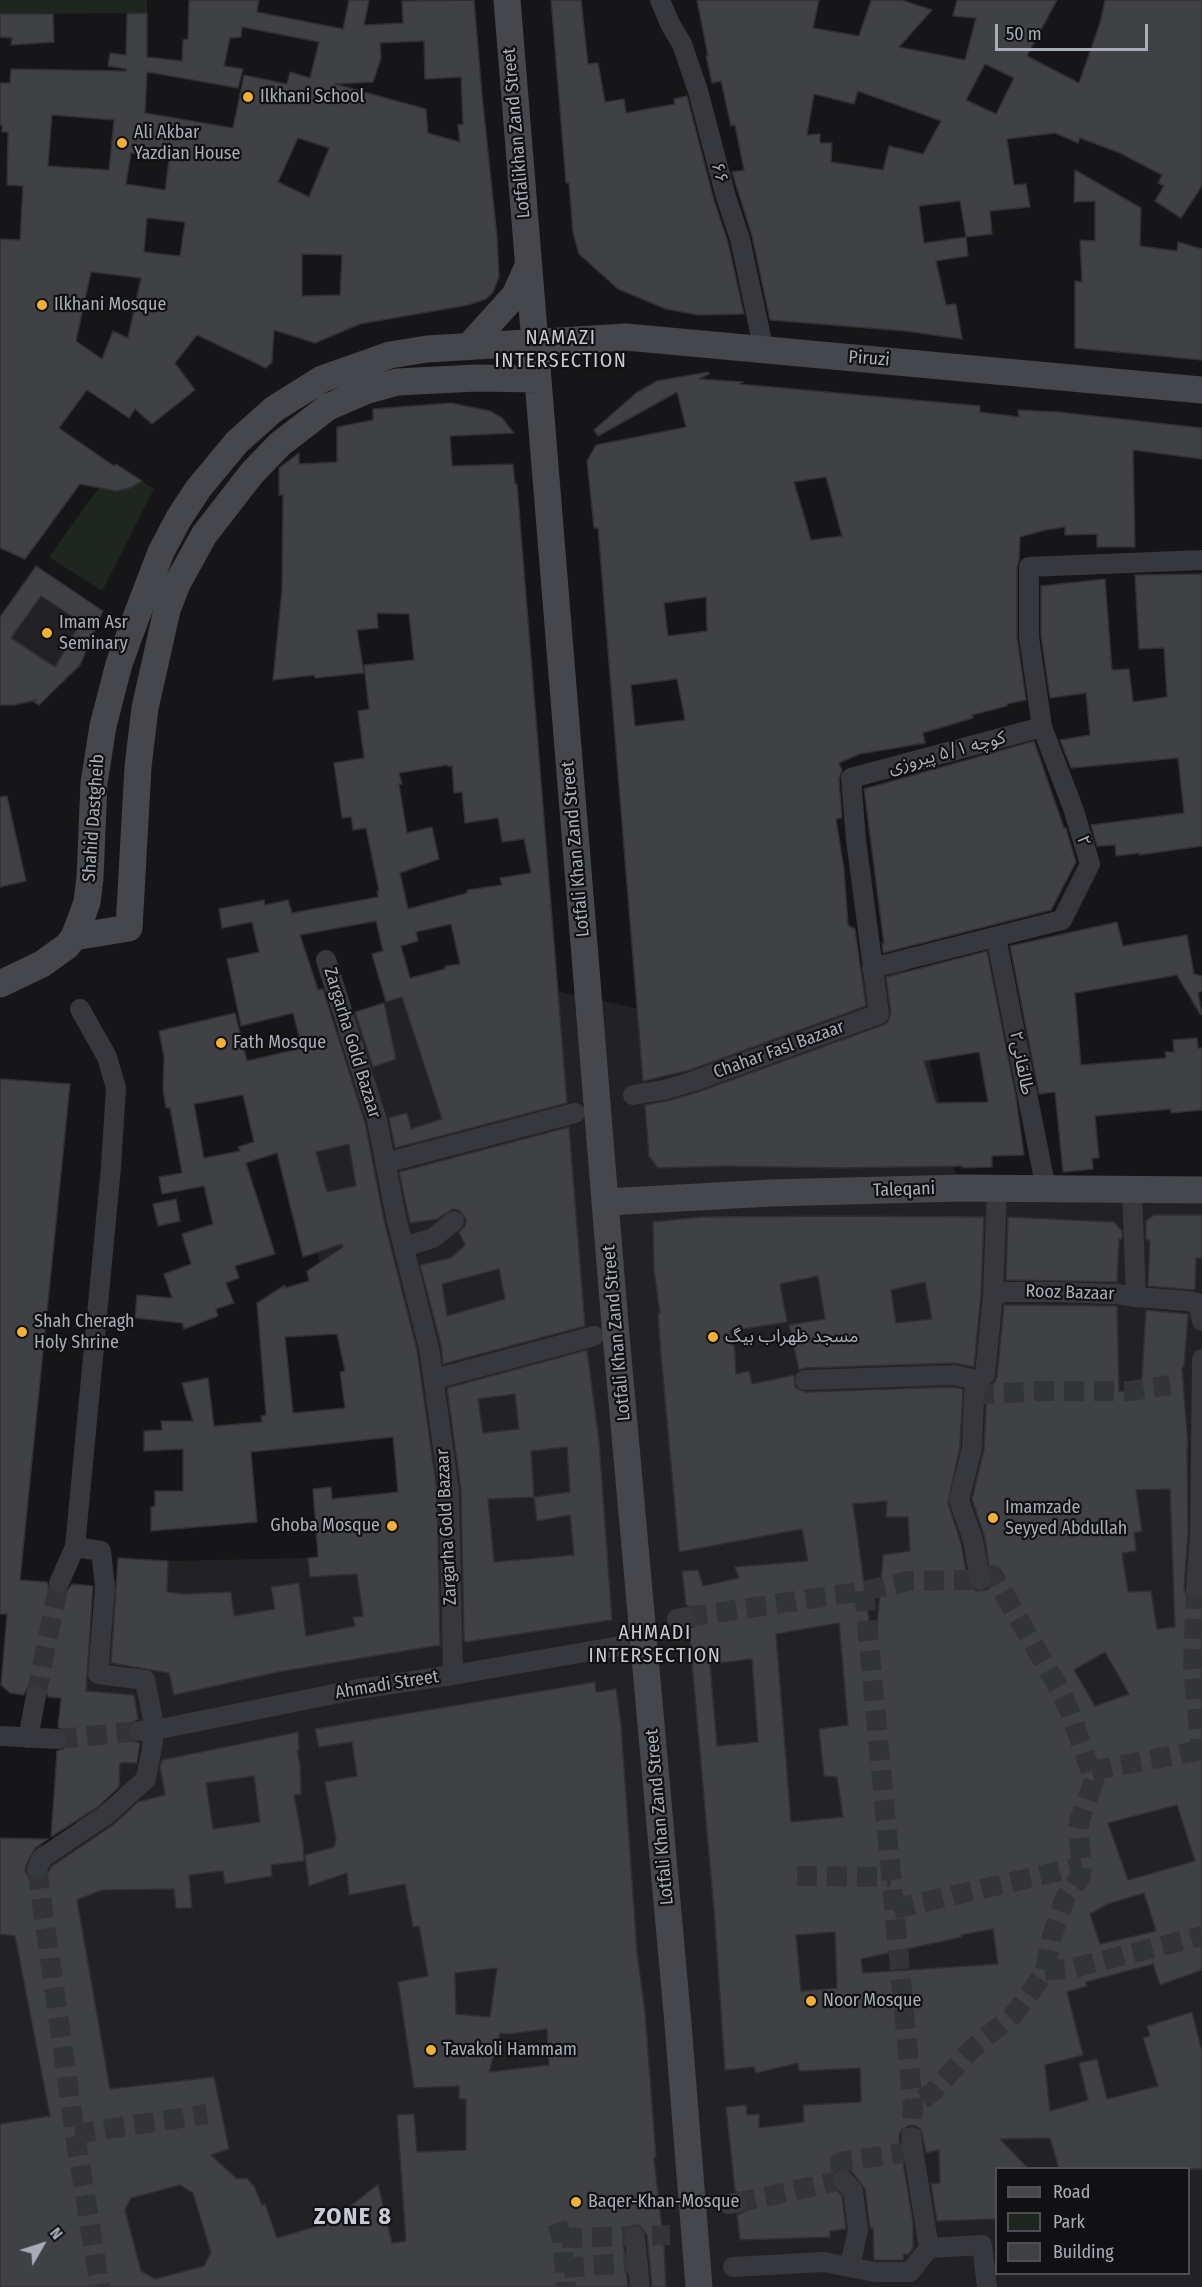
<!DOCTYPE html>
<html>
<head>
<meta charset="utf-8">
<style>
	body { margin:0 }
	#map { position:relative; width:1202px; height:2287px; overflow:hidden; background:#161618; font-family:"Fira Sans Condensed",sans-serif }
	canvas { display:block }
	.legend { position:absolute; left:995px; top:2167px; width:195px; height:108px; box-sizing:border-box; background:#111113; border:2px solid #4d4f55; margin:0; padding:8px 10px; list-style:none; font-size:18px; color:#a8adb8 }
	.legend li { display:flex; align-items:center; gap:12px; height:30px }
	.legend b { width:30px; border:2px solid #4d4f55 }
	.north { position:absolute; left:12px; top:2215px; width:60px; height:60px; -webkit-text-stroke:4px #111113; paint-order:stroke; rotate:51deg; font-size:16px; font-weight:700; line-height:24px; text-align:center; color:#a8adb8 }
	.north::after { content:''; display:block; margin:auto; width:21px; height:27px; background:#a8adb8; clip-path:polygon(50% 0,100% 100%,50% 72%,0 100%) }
	.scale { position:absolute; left:995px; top:24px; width:153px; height:27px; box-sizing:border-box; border:3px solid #a8adb8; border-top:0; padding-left:8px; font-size:18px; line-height:21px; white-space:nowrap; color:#a8adb8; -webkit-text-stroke:4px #111113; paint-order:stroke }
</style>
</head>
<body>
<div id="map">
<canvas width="1202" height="2287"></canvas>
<ul class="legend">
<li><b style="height:8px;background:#45474d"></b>Road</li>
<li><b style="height:16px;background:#1e261f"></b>Park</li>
<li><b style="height:16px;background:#404145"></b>Building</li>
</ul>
<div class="north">N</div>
<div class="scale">50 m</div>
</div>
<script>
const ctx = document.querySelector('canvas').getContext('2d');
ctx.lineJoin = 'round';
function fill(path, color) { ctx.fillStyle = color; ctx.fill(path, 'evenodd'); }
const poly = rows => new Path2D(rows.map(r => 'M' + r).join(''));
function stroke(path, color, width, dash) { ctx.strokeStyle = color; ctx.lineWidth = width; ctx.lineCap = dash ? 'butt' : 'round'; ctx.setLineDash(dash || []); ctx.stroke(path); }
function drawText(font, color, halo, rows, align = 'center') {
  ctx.font = font + ' "Fira Sans Condensed","Noto Sans Arabic",sans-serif'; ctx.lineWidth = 4.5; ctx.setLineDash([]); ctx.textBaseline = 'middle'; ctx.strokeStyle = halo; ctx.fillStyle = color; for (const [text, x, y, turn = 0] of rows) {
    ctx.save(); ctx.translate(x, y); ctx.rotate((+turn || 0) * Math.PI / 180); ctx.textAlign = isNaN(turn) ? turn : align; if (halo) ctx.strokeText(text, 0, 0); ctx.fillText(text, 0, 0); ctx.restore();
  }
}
const built = poly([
	[42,571,103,611,80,665,53,691,30,702,0,705,0,617,32,572],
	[905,955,960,1191,1202,1183,1202,2287,83,2287,0,2174,0,1934,14,1844,51,1845,76,1829,77,1802,105,1805,119,1794,120,1763,143,1763,134,1695,86,1691,97,1586,115,1588,118,1558,168,1561,308,1558,343,1555,337,1498,398,1492,390,1405,323,1277,315,1245,327,1192,314,1144,314,1038,341,1031,339,1021,357,1012,448,983,445,966,481,961,557,991,635,1008,834,976],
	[996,2168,1188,2168,1188,2274,996,2274]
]);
const green = poly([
	[0,0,147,0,147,13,0,14],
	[116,464,154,489,102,591,49,557]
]);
const building = poly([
	[189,0,259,0,257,12,343,29,349,0,369,0,364,25,403,23,402,1,474,0,482,95,497,236,499,277,493,292,486,299,468,305,360,324,315,343,274,330,272,362,266,368,197,335,175,363,195,390,152,424,135,409,129,418,87,390,59,428,114,466,116,464,142,481,130,488,116,491,80,484,25,559,0,548,0,239,20,240,23,186,7,185,8,132,2,132,2,125,0,125,0,83,10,83,11,69,126,71,126,69,108,66,110,53,126,55,127,14,147,13,147,57,182,61,183,40,188,39,189,0],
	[242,27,319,42,310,78,290,72,287,84,244,75,233,128,145,113,147,72,238,88,243,69,224,66,230,38,241,37,242,27],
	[424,41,425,79,461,77,463,124,458,125,460,142,428,133,426,109,335,84,373,82,381,58,380,43,424,41],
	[52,115,114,120,109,170,48,166,52,115],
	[298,138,329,148,309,197,278,182,298,138],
	[131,153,169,160,165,190,126,184,131,153],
	[147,218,185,222,180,256,144,252,147,218],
	[302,254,342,255,340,295,302,296,302,254],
	[91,272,141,278,128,338,113,331,102,359,76,341,91,272],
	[551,0,581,0,588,64,598,63,605,102,624,99,626,113,675,104,674,99,687,96,714,200,728,242,744,314,698,315,666,309,618,289,579,254,573,233,569,183,566,183,551,0],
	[697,0,819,0,813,28,859,36,871,0,902,0,932,10,899,47,965,60,976,18,953,16,957,0,1057,0,1027,56,1079,83,1100,23,1105,0,1202,0,1202,186,1181,218,1155,201,1164,186,1158,183,1162,175,1120,153,1080,138,1078,143,1055,133,1007,139,1014,185,1026,184,1030,207,990,211,992,234,966,237,968,256,936,261,946,305,956,304,962,339,905,331,770,320,752,236,732,172,744,170,735,125,731,126,721,81,712,83,706,56,708,56,697,0],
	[985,64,1014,78,996,114,966,100,985,64],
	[858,91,941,121,923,154,889,146,883,170,831,162,832,143,820,143,820,134,807,135,814,94,854,104,858,91],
	[960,201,966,237,924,243,919,206,960,201],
	[0,14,53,14,54,42,11,45,12,38,0,37,0,14],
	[1075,170,1141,208,1140,246,1177,251,1178,242,1202,249,1202,360,1075,348,1075,281,1082,282,1080,240,1095,241,1095,201,1074,202,1075,170],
	[708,372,709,374,699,379,743,382,739,384,980,406,980,412,1019,417,1018,410,1058,412,1202,428,1202,459,1133,450,1135,547,1097,547,1097,534,1065,535,1065,527,1045,530,1020,537,1019,560,1017,567,1017,637,1026,700,1007,704,1007,706,972,715,973,718,923,733,925,743,860,754,839,763,842,770,839,779,842,818,836,819,844,869,848,925,855,929,866,1006,690,1070,643,1081,598,528,594,528,587,461,596,445,686,427,677,392,598,436,594,430,636,393,657,381,708,372],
	[826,477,842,536,811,540,794,482,826,477],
	[706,597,707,631,668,636,664,603,706,597],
	[677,679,685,720,635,726,631,685,677,679],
	[451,403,490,411,502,418,514,433,450,436,452,466,513,464,515,484,517,484,567,1103,395,1148,389,1118,407,1113,411,1129,442,1119,402,997,386,1002,372,954,383,951,376,921,300,935,318,990,323,989,365,1123,384,1220,417,1350,437,1491,440,1645,278,1672,174,1695,169,1673,111,1663,118,1558,168,1561,167,1592,183,1594,231,1592,234,1616,275,1609,271,1587,299,1583,306,1636,355,1626,353,1617,363,1616,357,1574,310,1577,308,1558,318,1557,313,1489,331,1487,332,1499,398,1492,393,1437,251,1452,257,1522,151,1531,151,1507,155,1506,155,1491,183,1491,183,1449,144,1451,144,1431,162,1430,161,1421,193,1421,182,1383,208,1378,214,1426,262,1422,261,1416,266,1415,257,1303,285,1285,285,1288,309,1281,307,1271,343,1247,342,1244,303,1257,277,1153,246,1163,275,1254,235,1266,239,1278,226,1283,234,1303,216,1309,218,1316,184,1329,182,1323,135,1318,137,1295,172,1298,164,1274,191,1264,182,1234,213,1224,204,1186,162,1194,159,1177,182,1173,170,1108,166,1108,163,1090,164,1057,159,1031,235,1013,247,1061,302,1048,293,1013,241,1026,227,959,259,952,252,922,222,928,219,909,264,900,265,905,288,900,292,913,378,897,377,891,379,891,366,828,353,830,351,817,342,818,334,763,364,758,358,711,369,709,364,665,414,660,409,614,377,613,378,628,357,630,364,673,315,678,314,675,273,680,282,590,283,495,279,495,279,468,299,453,299,464,337,462,337,427,373,420,373,409,451,403],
	[448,765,448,767,452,766,454,793,462,792,465,823,498,818,502,842,524,839,531,873,500,878,502,885,467,890,467,893,408,909,400,873,439,859,432,827,407,833,399,784,402,784,399,773,448,765],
	[451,924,460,964,445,966,445,969,410,978,401,946,418,941,416,932,451,924],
	[243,1095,254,1142,238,1147,240,1151,204,1158,194,1104,243,1095],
	[349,1144,356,1186,327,1192,316,1152,349,1144],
	[337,1334,345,1371,340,1372,345,1408,293,1413,285,1337,337,1334],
	[36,566,103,611,80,665,39,705,34,702,36,700,14,705,0,705,0,617,36,566],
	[41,596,81,622,55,667,11,638,41,596],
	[1202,574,1202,846,1139,855,1139,853,1116,856,1115,845,1097,846,1091,825,1184,813,1178,758,1071,768,1060,740,1090,735,1086,693,1050,698,1041,636,1041,586,1105,579,1112,670,1129,669,1133,702,1167,697,1164,648,1139,649,1135,575,1202,574],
	[1034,741,1064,828,1066,828,1076,862,1051,910,883,953,882,943,884,944,864,789,1034,741],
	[7,796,26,881,0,887,0,797,7,796],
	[1117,922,1123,946,1187,935,1194,974,1202,976,1202,991,1198,993,1202,1014,1200,1014,1177,975,1075,993,1081,1065,1166,1058,1165,1052,1174,1052,1173,1040,1197,1038,1198,1048,1202,1048,1202,1110,1171,1113,1171,1109,1095,1116,1099,1158,1092,1158,1093,1169,1063,1172,1055,1092,1039,1094,1010,946,1117,922],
	[987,951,1016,1097,1024,1155,992,1156,992,1167,962,1168,962,1166,840,1168,724,1166,658,1168,649,1156,645,1105,667,1101,698,1092,883,1025,888,1022,891,1013,886,977,987,951],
	[979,1052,988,1102,936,1103,924,1061,979,1052],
	[384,1003,396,1059,373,1067,355,1012,384,1003],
	[0,1079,70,1084,20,1580,47,1582,50,1590,60,1595,66,1592,72,1584,93,1586,86,1691,134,1695,138,1719,130,1725,128,1732,134,1741,140,1743,137,1763,120,1763,119,1787,99,1806,51,1837,57,1751,63,1749,69,1740,67,1733,58,1727,61,1698,48,1697,44,1687,39,1684,33,1685,27,1688,24,1695,10,1693,1,1685,7,1614,0,1614,0,1079],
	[569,1127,585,1326,443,1364,441,1345,420,1265,451,1258,465,1245,459,1232,465,1226,466,1219,459,1210,453,1209,437,1219,410,1223,399,1172,569,1127],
	[499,1269,505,1299,447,1316,442,1284,499,1269],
	[176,1199,180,1221,158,1226,153,1204,176,1199],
	[1154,1215,1202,1215,1202,1258,1196,1258,1195,1290,1148,1286,1150,1240,1146,1240,1146,1221,1154,1215],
	[840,1216,984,1217,981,1294,974,1367,954,1363,805,1368,799,1370,789,1325,825,1319,818,1276,780,1284,787,1322,730,1331,735,1352,736,1374,749,1371,752,1384,794,1375,795,1387,805,1392,953,1387,963,1389,960,1446,948,1503,961,1543,968,1583,976,1591,987,1590,991,1584,985,1538,972,1499,984,1449,987,1388,995,1382,997,1376,1004,1305,1117,1306,1119,1391,1141,1392,1146,1310,1188,1314,1184,1366,1182,1368,1188,1446,1187,1446,1188,1533,1184,1588,1186,1595,1190,1599,1196,1601,1202,1599,1202,1970,1160,1985,1153,1964,1086,1982,1087,1986,1067,1992,1083,2055,1045,2065,1050,2111,1088,2100,1079,2063,1097,2059,1107,2099,1158,2086,1143,2038,1150,2036,1147,2026,1192,2012,1202,2051,1202,2169,1059,2169,1050,2138,1000,2139,1029,2169,996,2169,996,2219,937,2221,931,2184,940,2183,939,2150,926,2153,921,2130,916,2126,909,2125,900,2132,899,2138,913,2222,913,2248,909,2254,903,2254,904,2260,874,2260,873,2228,870,2228,865,2189,852,2172,846,2168,835,2171,831,2182,842,2196,846,2229,830,2231,830,2237,740,2240,737,2215,744,2212,748,2202,745,2195,735,2191,726,2107,746,2105,747,2115,759,2114,759,2128,804,2122,803,2105,861,2102,860,2068,799,2071,798,2063,756,2073,754,2067,725,2070,714,1910,689,1629,695,1626,699,1615,696,1609,686,1605,682,1571,698,1570,703,1586,739,1578,735,1567,808,1561,802,1529,679,1552,661,1355,658,1314,660,1313,654,1270,653,1222,701,1217,840,1216],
	[925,1282,932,1319,896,1323,891,1290,925,1282],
	[1170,1489,1175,1627,1157,1629,1151,1591,1128,1592,1122,1553,1136,1551,1134,1533,1142,1531,1136,1490,1170,1489],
	[887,1501,886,1517,908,1517,910,1551,883,1555,877,1627,870,1627,853,1504,887,1501],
	[839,1623,848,1725,819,1729,824,1776,837,1777,843,1817,791,1822,776,1634,839,1623],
	[1105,1652,1129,1694,1095,1706,1074,1670,1105,1652],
	[752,1659,758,1742,717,1746,710,1664,752,1659],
	[1177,1805,1195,1861,1128,1880,1108,1823,1177,1805],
	[1144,1893,1156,1931,1100,1944,1090,1914,1108,1904,1144,1893],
	[993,1929,998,1964,863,1973,861,1959,962,1937,961,1935,993,1929],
	[835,1932,837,1988,801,1991,796,1935,835,1932],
	[1008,1217,1114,1222,1122,1231,1122,1239,1119,1239,1117,1282,1006,1280,1008,1217],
	[587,1350,599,1441,612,1620,466,1642,464,1641,461,1490,447,1388,587,1350],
	[515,1394,519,1429,483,1433,478,1399,515,1394],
	[567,1447,570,1492,534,1497,531,1451,567,1447],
	[534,1497,537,1521,570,1515,574,1555,494,1562,488,1499,534,1497],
	[595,1682,596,1692,616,1689,621,1725,637,1952,645,2012,656,2157,654,2158,664,2245,666,2287,652,2287,647,2235,640,2226,634,2225,628,2228,623,2238,628,2287,0,2287,0,2124,50,2116,15,1936,0,1934,0,1838,48,1839,35,1848,26,1865,25,1871,28,1876,33,1880,39,1881,44,1878,52,1866,113,1825,138,1802,165,1795,160,1767,162,1760,298,1732,299,1750,297,1750,300,1764,301,1794,294,1795,303,1843,304,1861,271,1865,272,1876,225,1884,223,1871,189,1875,192,1908,176,1908,174,1889,102,1890,77,1900,110,2089,214,2077,229,2149,211,2155,237,2179,247,2178,254,2186,262,2205,265,2204,277,2238,324,2224,342,2213,378,2184,392,2243,406,2241,397,2115,414,2114,417,2152,466,2150,466,2099,459,2099,459,2086,414,2088,398,1982,428,1976,419,1926,413,1927,405,1884,349,1895,347,1873,309,1886,305,1855,334,1847,336,1839,325,1782,357,1776,352,1742,319,1747,315,1729,595,1682],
	[254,1776,260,1822,213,1829,206,1783,254,1776],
	[497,1968,490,2017,456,2014,455,1973,497,1968],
	[547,2029,549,2065,489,2072,500,2033,509,2034,547,2029],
	[180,2185,193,2193,211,2253,204,2266,155,2279,141,2271,125,2210,131,2198,180,2185]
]);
const streetTunnel = poly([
	[974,1395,1040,1391,1130,1391,1170,1385],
	[1196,1589,1193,1668,1202,1759],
	[864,1591,913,2106,911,2137],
	[687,1617,864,1591,909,1581,980,1580,993,1575,1060,1690,1070,1712,1094,1781,1080,1819,1078,1831,1082,1866,1081,1876,1065,1898,1052,1936,1045,1971,1031,1992,1014,2014,972,2049,934,2091,913,2106],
	[36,1696,59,1583],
	[57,1739,140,1731],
	[1092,1771,1201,1750],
	[37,1869,75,2134,100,2287],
	[797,1876,891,1877],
	[894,1909,1082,1866],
	[1045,1971,1073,1968,1202,1936],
	[75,2134,207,2114],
	[736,2203,843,2180,840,2162,914,2151],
	[557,2223,562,2238,566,2287],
	[562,2238,670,2235],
	[564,2268,638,2262]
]);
const street = poly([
	[660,0,670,24,682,44,698,91,726,197,740,239,764,351],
	[996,937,1046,1189],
	[326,960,377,1120,396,1217,429,1348,449,1490,453,1675],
	[872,968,1062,920,1090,864,1073,808,1042,727,1029,637,1029,567,1202,560],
	[633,1095,664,1090,694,1081,879,1014,856,840,851,778,1042,727],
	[385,1163,575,1113],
	[1132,1190,1136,1297,1188,1301,1198,1303,1202,1321],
	[404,1247,433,1238,454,1221],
	[993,1295,1005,1292,1052,1292,1117,1294,1136,1297],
	[435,1379,594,1336],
	[805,1380,954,1375,976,1380,974,1395,972,1448,959,1500,973,1540,980,1580],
	[976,1380,985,1375,993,1295,997,1189],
	[59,1583,75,1547],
	[1196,1589,1200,1534,1202,1359],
	[677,1619,687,1617],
	[140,1731,155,1730,359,1689,453,1675,620,1646],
	[0,1736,57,1739],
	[28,1738,36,1696],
	[37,1869,42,1858,106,1815,146,1779,155,1730,145,1680,98,1674,105,1587,101,1551,75,1547,111,1167,116,1088,107,1057,80,1009],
	[911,2137,929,2248],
	[843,2180,853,2191,858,2230,850,2266],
	[728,2204,736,2203],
	[635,2237,640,2287],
	[733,2267,824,2262,875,2272,910,2272,929,2248,982,2245,987,2287]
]);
const secondary = poly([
	[507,0,615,1324,678,2024,699,2287],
	[469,346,515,295,528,266],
	[74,937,129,928,138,767,145,708,167,610,177,584,204,535,252,473,280,444,328,407,365,391,397,382,476,378,538,379],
	[0,984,42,964,67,946,74,937,81,919,87,902,90,878,94,783,103,726,119,664,135,620,161,552,179,518,198,489,237,442,274,409,322,379,390,355,427,349,626,337,1202,390],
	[606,1202,771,1193,961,1188,1202,1190]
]);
const markers = [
	[248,97,6,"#f2b134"],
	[122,143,6,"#f2b134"],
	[42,305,6,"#f2b134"],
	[47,633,6,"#f2b134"],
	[221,1043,6,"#f2b134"],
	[22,1332,6,"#f2b134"],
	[713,1337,6,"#f2b134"],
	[993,1518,6,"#f2b134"],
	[392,1526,6,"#f2b134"],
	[811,2001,6,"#f2b134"],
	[431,2050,6,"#f2b134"],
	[576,2202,6,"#f2b134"]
];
const poiNames = [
	["Ilkhani School",260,97],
	["Ali Akbar",134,133],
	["Yazdian House",134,154],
	["Ilkhani Mosque",54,305],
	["Imam Asr",59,623],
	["Seminary",59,644],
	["Fath Mosque",233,1043],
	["Shah Cheragh",34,1322],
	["Holy Shrine",34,1343],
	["مسجد ظهراب بیگ",725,1337],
	["Imamzade",1005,1508],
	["Seyyed Abdullah",1005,1529],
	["Ghoba Mosque",380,1526,"right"],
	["Noor Mosque",823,2001],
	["Tavakoli Hammam",443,2050],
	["Baqer-Khan-Mosque",588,2202]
];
const streetNames = [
	["Lotfalikhan Zand Street",517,133,-95],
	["۶۶",719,173,75],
	["Piruzi",869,359,4],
	["کوچه ۵/۱ پیروزی",947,753,-15],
	["Shahid Dastgheib",94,818,-86],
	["۲",1083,841,73],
	["Lotfali Khan Zand Street",576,849,-95],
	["Zargarha Gold Bazaar",352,1043,73],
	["Chahar Fasl Bazaar",779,1050,-20],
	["طالقانی۲",1021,1063,79],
	["Taleqani",904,1190,-2],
	["Rooz Bazaar",1070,1293,2],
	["Lotfali Khan Zand Street",617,1333,-95],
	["Zargarha Gold Bazaar",447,1527,-93],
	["Ahmadi Street",387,1685,-9],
	["Lotfali Khan Zand Street",660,1817,-95]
];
const neighbourhoodNames = [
	["NAMAZI",561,338],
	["INTERSECTION",561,361],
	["AHMADI",655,1633],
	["INTERSECTION",655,1656]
];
const districtNames = [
	["ZONE 8",353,2217]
];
fill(built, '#222225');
fill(green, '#1e261f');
fill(building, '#404145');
stroke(building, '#303034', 1.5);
stroke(streetTunnel, '#333438', 20, [20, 10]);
stroke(street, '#37383d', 20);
stroke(secondary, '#45474d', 27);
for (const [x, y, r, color] of markers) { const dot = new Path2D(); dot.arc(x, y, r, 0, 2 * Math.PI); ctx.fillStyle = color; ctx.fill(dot); stroke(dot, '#111113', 2); }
drawText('18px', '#a8adb8', '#111113', poiNames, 'left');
drawText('18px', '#a8adb8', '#111113', streetNames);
ctx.letterSpacing = '1.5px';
drawText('20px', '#c9ccd4', '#111113', neighbourhoodNames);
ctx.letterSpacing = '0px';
ctx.letterSpacing = '1.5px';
drawText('bold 24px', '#c9ccd4', '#111113', districtNames);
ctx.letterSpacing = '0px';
</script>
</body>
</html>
